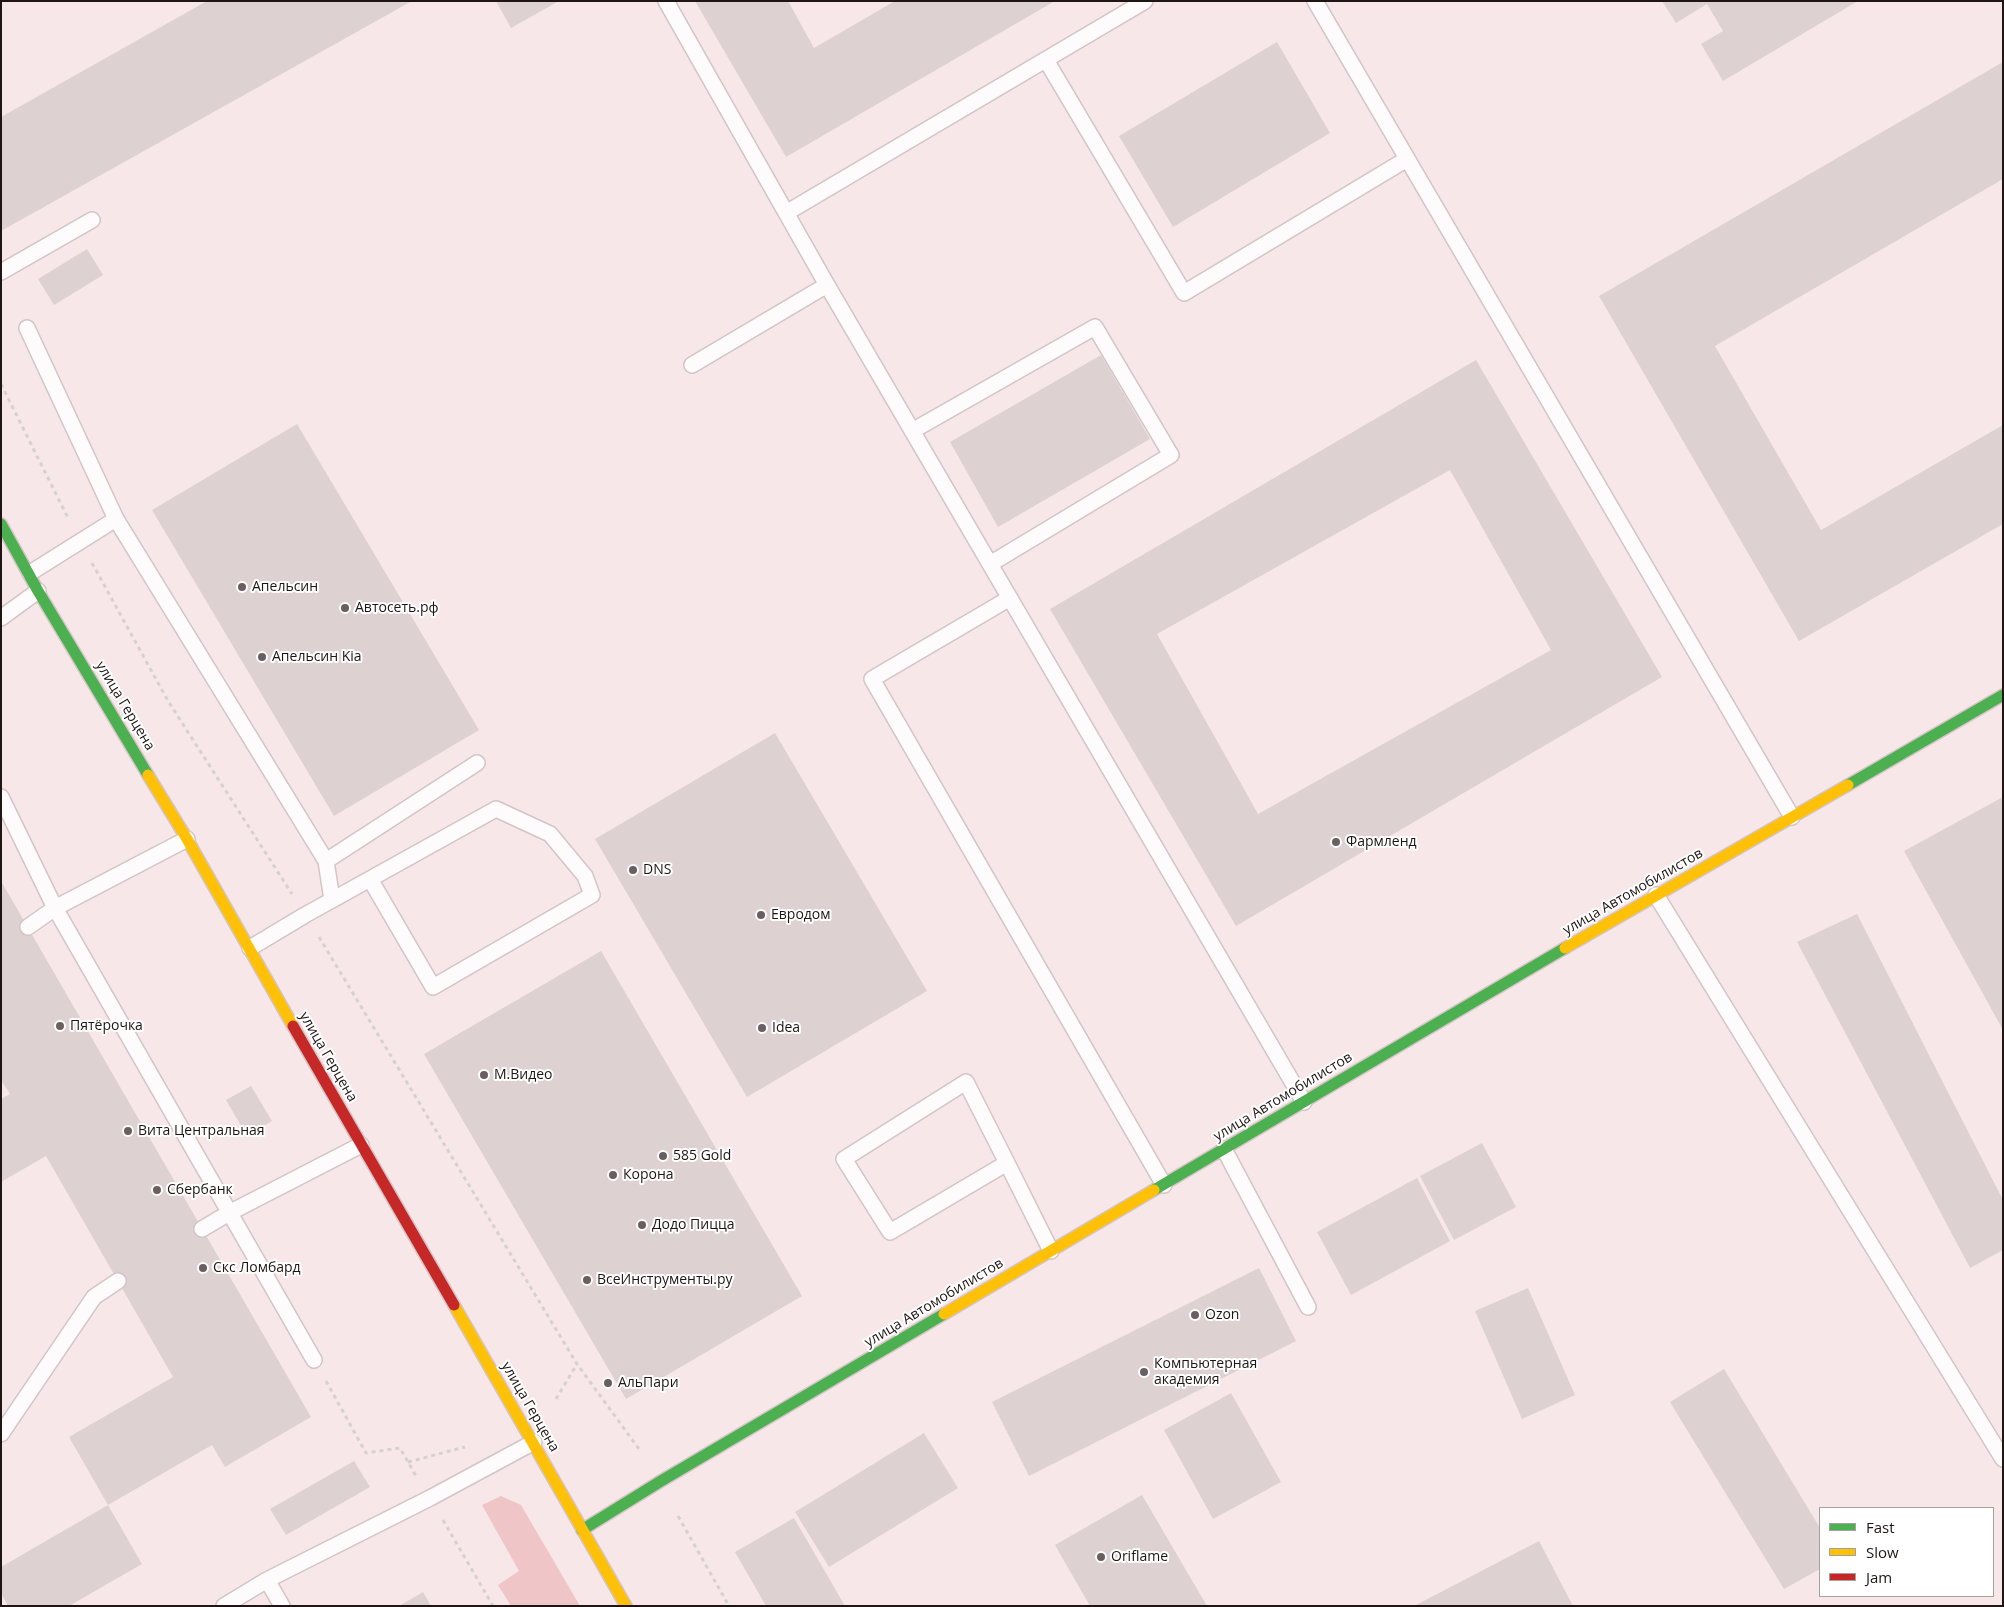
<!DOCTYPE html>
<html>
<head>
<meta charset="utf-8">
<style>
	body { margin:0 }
	#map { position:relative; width:2004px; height:1607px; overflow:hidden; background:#f8e7e8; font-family:"Open Sans",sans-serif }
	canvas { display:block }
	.frame { position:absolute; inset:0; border:2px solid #1f1515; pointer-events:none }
	.legend { position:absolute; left:1819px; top:1507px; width:175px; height:90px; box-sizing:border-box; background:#fff; border:1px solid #a5a1a1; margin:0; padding:6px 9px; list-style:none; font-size:15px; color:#1f1515 }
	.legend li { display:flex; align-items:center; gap:10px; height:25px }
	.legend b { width:25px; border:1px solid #a5a1a1 }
</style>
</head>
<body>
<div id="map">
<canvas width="2004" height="1607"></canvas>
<div class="frame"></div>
<ul class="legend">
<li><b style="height:6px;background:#4caf50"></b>Fast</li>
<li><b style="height:6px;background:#ffc107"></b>Slow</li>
<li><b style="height:6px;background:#c62828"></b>Jam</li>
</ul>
</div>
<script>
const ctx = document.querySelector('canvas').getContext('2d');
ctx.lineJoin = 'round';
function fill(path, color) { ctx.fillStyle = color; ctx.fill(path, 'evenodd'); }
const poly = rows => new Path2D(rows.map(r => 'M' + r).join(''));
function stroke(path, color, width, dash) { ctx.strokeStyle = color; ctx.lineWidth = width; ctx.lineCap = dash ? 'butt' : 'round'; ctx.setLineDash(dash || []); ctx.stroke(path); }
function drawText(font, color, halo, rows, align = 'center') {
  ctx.font = font + ' "Open Sans",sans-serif'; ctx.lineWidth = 4; ctx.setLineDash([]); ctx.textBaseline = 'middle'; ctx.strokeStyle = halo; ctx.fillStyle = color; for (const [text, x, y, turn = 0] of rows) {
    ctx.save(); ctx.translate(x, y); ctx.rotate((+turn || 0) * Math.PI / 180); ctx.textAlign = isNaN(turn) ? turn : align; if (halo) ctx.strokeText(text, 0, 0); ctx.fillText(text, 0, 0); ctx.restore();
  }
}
const green = poly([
	[501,1496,521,1505,580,1606,511,1606,498,1585,519,1571,482,1505]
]);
const building = poly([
	[207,1,412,1,1,231,1,117],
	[496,1,559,1,511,28],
	[695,1,788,1,814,48,895,1,1055,1,786,157],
	[1662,1,1858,1,1723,81,1701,44,1723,31,1707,4,1676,23],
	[1277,42,1330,133,1173,227,1119,136],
	[2003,62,2003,179,1715,346,1821,530,2003,425,2003,524,1799,641,1599,296],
	[87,249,103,275,54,305,38,279],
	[1101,355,1150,439,998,527,950,442],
	[1476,360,1662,677,1236,926,1050,609],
	[1450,470,1551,650,1258,814,1157,634],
	[297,424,479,730,334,816,152,510],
	[775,733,927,991,747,1097,595,839],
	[2003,797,2003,1030,1904,851],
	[1,881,311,1417,225,1467,212,1445,108,1505,69,1437,173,1377,46,1156,1,1182,1,1099,10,1094,1,1080],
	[1857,914,2003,1200,2003,1250,1970,1268,1797,942],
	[601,951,802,1296,626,1399,424,1054],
	[251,1086,272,1121,247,1136,226,1100],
	[1482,1143,1516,1207,1454,1240,1420,1176],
	[1417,1178,1450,1241,1351,1295,1317,1232],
	[1259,1268,1296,1341,1029,1476,992,1402],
	[1528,1288,1575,1395,1522,1419,1475,1311],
	[1724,1369,1820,1528,1820,1569,1784,1589,1670,1402],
	[1231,1393,1281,1482,1213,1519,1164,1430],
	[924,1433,958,1488,829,1567,795,1512],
	[354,1461,370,1487,286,1535,270,1509],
	[1142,1495,1207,1606,1090,1606,1055,1545],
	[108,1505,142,1564,69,1606,8,1606,1,1593,1,1567],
	[794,1518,845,1606,766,1606,735,1552],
	[1539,1541,1573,1606,1414,1606],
	[423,1592,431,1606,399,1606]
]);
const path = poly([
	[1,384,68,518],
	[92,563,168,701,292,894],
	[319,937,577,1364,639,1449],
	[326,1381,366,1453,400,1448,416,1476],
	[556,1399,577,1364],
	[408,1462,465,1447],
	[678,1516,729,1606],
	[443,1520,493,1606]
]);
const lane = poly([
	[666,1,827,285,1304,1102],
	[1315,1,1792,817],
	[1046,60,1184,293,1407,159],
	[786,213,1145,1],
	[1,272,92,220],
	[27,328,116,519,326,861],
	[692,365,827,285],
	[912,431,1095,327,1171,455,990,564],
	[30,573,116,519],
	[1010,598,872,679,1164,1185],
	[1,618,38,591],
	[1,797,55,908,314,1360],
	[1656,895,2003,1459],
	[332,900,326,861,477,763],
	[28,927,55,908,187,839],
	[250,948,305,915,370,879,496,809,550,834,585,876,592,895,433,987,370,879],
	[1224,1149,1308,1307],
	[1007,1163,890,1232,844,1159,966,1082,1007,1163,1051,1251],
	[202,1229,229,1213,361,1145],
	[1,1434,94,1297,118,1281],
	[267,1580,282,1606],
	[224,1606,267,1580,430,1498,534,1442]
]);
const fast = poly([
	[1,524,38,591,148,775],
	[1848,785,2003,695],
	[1154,1190,1565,948],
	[582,1530,661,1481,944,1314]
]);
const slow = poly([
	[148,775,187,839,293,1026],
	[1565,948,1848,785],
	[454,1305,626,1606],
	[944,1314,1154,1190]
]);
const jam = poly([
	[293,1026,454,1305]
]);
const markers = [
	[242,587,5,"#6b5e5f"],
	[345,608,5,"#6b5e5f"],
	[262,657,5,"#6b5e5f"],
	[1336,842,5,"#6b5e5f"],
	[633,870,5,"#6b5e5f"],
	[761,915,5,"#6b5e5f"],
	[60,1026,5,"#6b5e5f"],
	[762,1028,5,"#6b5e5f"],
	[484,1075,5,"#6b5e5f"],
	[128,1131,5,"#6b5e5f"],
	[663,1156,5,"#6b5e5f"],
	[613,1175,5,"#6b5e5f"],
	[157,1190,5,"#6b5e5f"],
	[642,1225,5,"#6b5e5f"],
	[203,1268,5,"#6b5e5f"],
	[587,1280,5,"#6b5e5f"],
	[1195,1315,5,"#6b5e5f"],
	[1144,1372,5,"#6b5e5f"],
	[608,1383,5,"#6b5e5f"],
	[1101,1557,5,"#6b5e5f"]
];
const poiNames = [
	["Апельсин",252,587],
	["Автосеть.рф",355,608],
	["Апельсин Kia",272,657],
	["Фармленд",1346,842],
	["DNS",643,870],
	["Евродом",771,915],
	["Пятёрочка",70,1026],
	["Idea",772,1028],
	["М.Видео",494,1075],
	["Вита Центральная",138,1131],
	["585 Gold",673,1156],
	["Корона",623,1175],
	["Сбербанк",167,1190],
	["Додо Пицца",652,1225],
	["Скс Ломбард",213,1268],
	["ВсеИнструменты.ру",597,1280],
	["Ozon",1205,1315],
	["Компьютерная",1154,1364],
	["академия",1154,1380],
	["АльПари",618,1383],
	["Oriflame",1111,1557]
];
const streetNames = [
	["улица Герцена",125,706,59],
	["улица Автомобилистов",1633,892,-30],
	["улица Герцена",328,1057,60],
	["улица Автомобилистов",1283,1097,-31],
	["улица Автомобилистов",934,1303,-31],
	["улица Герцена",530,1407,60]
];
fill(green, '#efc5c8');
fill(building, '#ded1d1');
stroke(lane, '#d3c5c6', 18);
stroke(fast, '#d3c5c6', 14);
stroke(slow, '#d3c5c6', 14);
stroke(jam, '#d3c5c6', 14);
stroke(path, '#d5d1d1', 3, [4, 4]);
stroke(lane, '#fefbfc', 15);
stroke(fast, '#4caf50', 11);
stroke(slow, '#ffc107', 11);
stroke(jam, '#c62828', 11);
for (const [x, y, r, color] of markers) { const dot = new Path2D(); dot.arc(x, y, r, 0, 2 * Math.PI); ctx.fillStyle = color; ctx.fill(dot); stroke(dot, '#fff', 2); }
drawText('14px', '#1f1515', '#fff', poiNames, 'left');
drawText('14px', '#1f1515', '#fff', streetNames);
</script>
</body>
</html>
